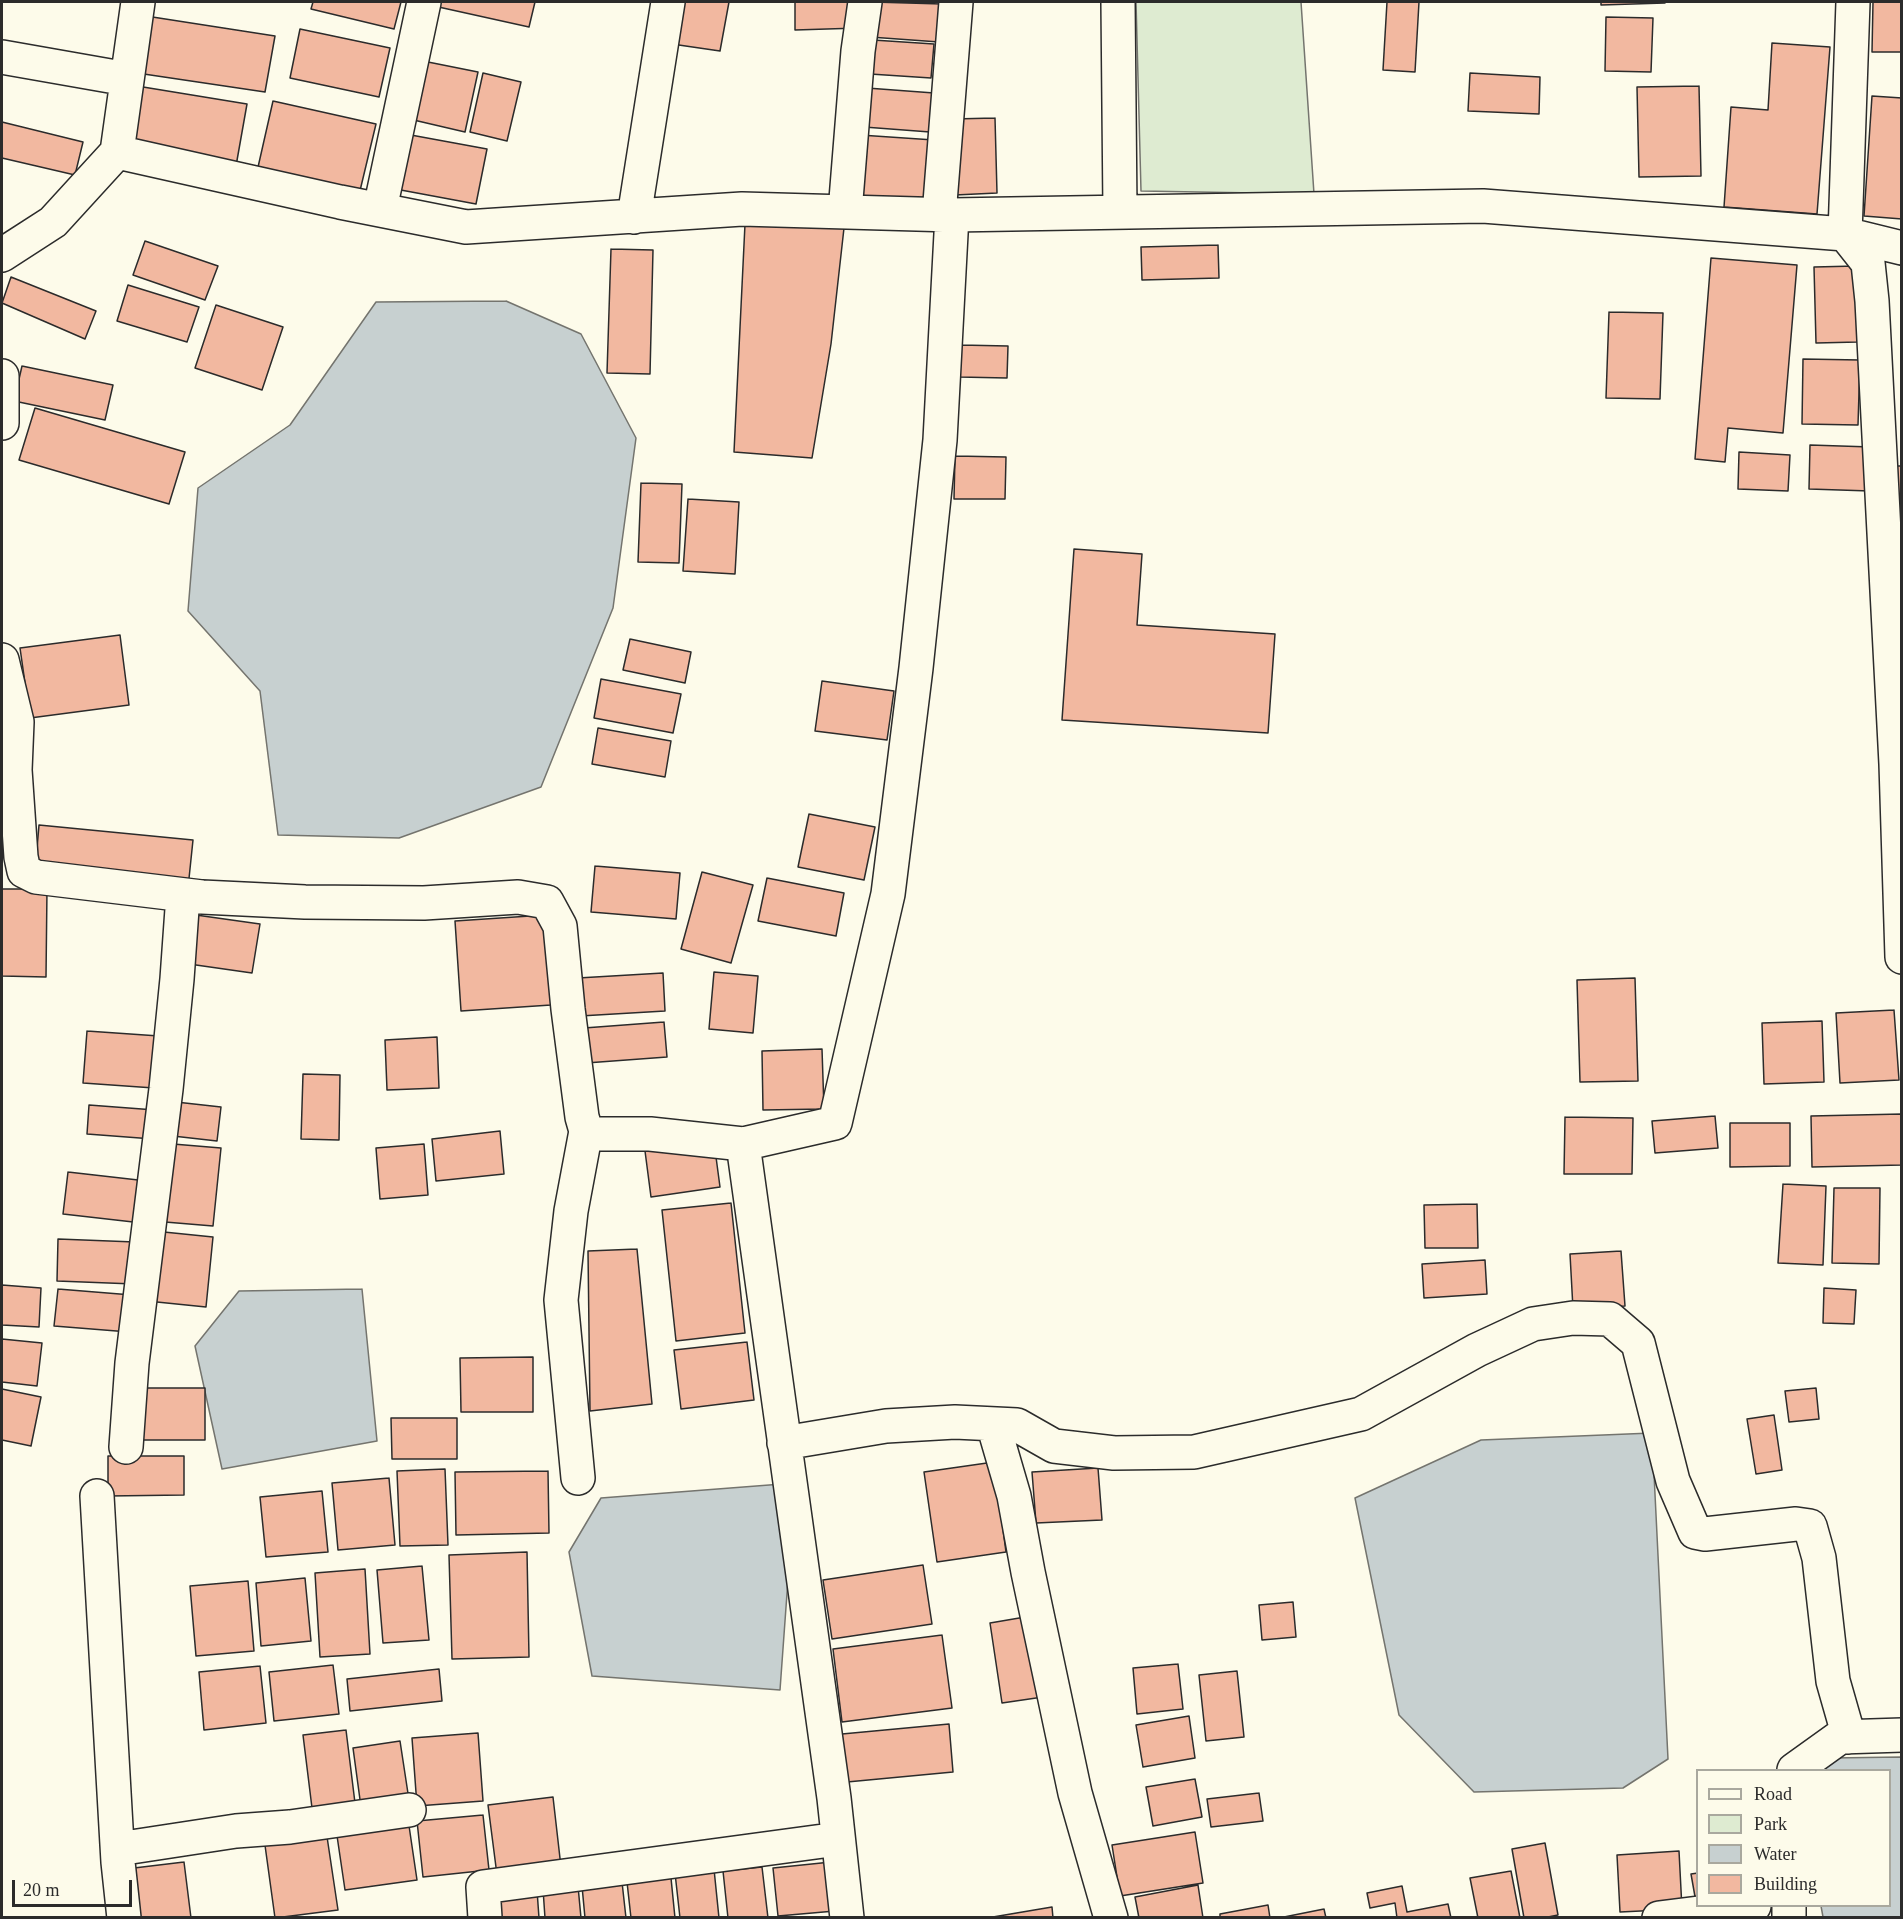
<!DOCTYPE html>
<html>
<head>
<meta charset="utf-8">
<style>
	body { margin:0 }
	#map { position:relative; width:1903px; height:1919px; overflow:hidden; background:#fdfbea; font-family:Georgia,serif }
	canvas { display:block }
	.frame { position:absolute; inset:0; border:3px solid #2b2b2b; pointer-events:none }
	.legend { position:absolute; left:1696px; top:1769px; width:195px; height:138px; box-sizing:border-box; background:#fdfbea; border:2px solid #a9a89e; margin:0; padding:8px 10px; list-style:none; font-size:18px; color:#2b2b2b }
	.legend li { display:flex; align-items:center; gap:12px; height:30px }
	.legend b { width:30px; border:2px solid #a9a89e }
	.scale { position:absolute; left:12px; top:1880px; width:120px; height:27px; box-sizing:border-box; border:3px solid #2b2b2b; border-top:0; padding-left:8px; font-size:18px; line-height:21px; white-space:nowrap; color:#2b2b2b; -webkit-text-stroke:4px #fdfbea; paint-order:stroke }
</style>
</head>
<body>
<div id="map">
<canvas width="1903" height="1919"></canvas>
<div class="frame"></div>
<ul class="legend">
<li><b style="height:8px;background:#fdfbea"></b>Road</li>
<li><b style="height:16px;background:#deebd1"></b>Park</li>
<li><b style="height:16px;background:#c7d0d0"></b>Water</li>
<li><b style="height:16px;background:#f2b8a0"></b>Building</li>
</ul>
<div class="scale">20 m</div>
</div>
<script>
const context = document.querySelector('canvas').getContext('2d');
context.lineJoin = 'round';
function fill(path, color) { context.fillStyle = color; context.fill(path, 'evenodd'); }
const toPath = rows => new Path2D(rows.map(r => 'M' + r).join(''));
function trace(path, color, width, dash) { context.strokeStyle = color; context.lineWidth = width; context.lineCap = dash ? 'butt' : 'round'; context.setLineDash(dash || []); context.stroke(path); }
const green = toPath([
	[1136,2,1301,2,1314,194,1141,191,1136,2]
]);
fill(green, '#deebd1');
trace(green, '#74746e', 1.5);
const water = toPath([
	[506,301,581,334,636,438,613,608,541,787,399,838,278,835,260,691,188,611,198,488,290,425,376,302,506,301],
	[362,1289,377,1441,222,1469,195,1346,239,1291,362,1289],
	[1652,1433,1668,1759,1623,1788,1474,1792,1399,1715,1355,1498,1481,1440,1652,1433],
	[795,1483,780,1690,592,1676,569,1552,601,1498,795,1483],
	[1901,1757,1901,1917,1823,1917,1821,1906,1890,1906,1890,1770,1824,1770,1831,1758,1901,1757]
]);
fill(water, '#c7d0d0');
trace(water, '#74746e', 1.5);
const building = toPath([
	[313,2,401,2,394,29,311,9,313,2],
	[435,2,535,2,529,27,434,6,435,2],
	[672,2,729,2,720,51,665,43,672,2],
	[795,2,858,2,859,28,795,30,795,2],
	[873,2,942,4,939,42,870,37,873,2],
	[1387,2,1419,2,1415,72,1383,70,1387,2],
	[1601,2,1665,2,1665,3,1601,5,1601,2],
	[1873,2,1902,2,1902,52,1872,52,1873,2],
	[146,16,275,36,265,92,137,73,146,16],
	[1606,17,1653,18,1651,72,1605,71,1606,17],
	[300,29,390,48,379,97,290,78,300,29],
	[873,40,934,44,931,78,870,74,873,40],
	[1772,43,1830,47,1817,214,1724,207,1731,107,1768,110,1772,43],
	[418,60,478,72,465,132,405,118,418,60],
	[483,73,521,82,507,141,470,132,483,73],
	[1470,73,1540,77,1539,114,1468,111,1470,73],
	[137,86,247,104,236,166,126,147,137,86],
	[1699,86,1701,176,1639,177,1637,87,1699,86],
	[867,88,934,93,930,132,864,127,867,88],
	[1872,96,1902,98,1902,219,1864,216,1872,96],
	[273,101,376,124,358,199,256,176,273,101],
	[995,118,997,193,955,195,953,119,995,118],
	[2,122,83,142,75,175,2,158,2,122],
	[400,133,487,149,476,204,390,188,400,133],
	[860,135,934,140,929,201,855,195,860,135],
	[745,224,844,228,831,344,812,458,734,452,745,224],
	[145,241,218,266,205,300,133,275,145,241],
	[1218,245,1219,278,1142,280,1141,247,1218,245],
	[611,249,653,250,650,374,607,373,611,249],
	[1711,258,1797,265,1783,433,1728,428,1725,462,1695,459,1711,258],
	[1856,266,1858,342,1816,343,1814,267,1856,266],
	[11,277,96,311,85,339,2,303,11,277],
	[128,285,199,307,187,342,117,321,128,285],
	[216,305,283,327,262,390,195,368,216,305],
	[1609,312,1663,313,1660,399,1606,398,1609,312],
	[960,345,1008,346,1007,378,959,377,960,345],
	[1803,359,1860,360,1858,425,1802,424,1803,359],
	[22,366,113,385,105,420,14,401,22,366],
	[35,408,185,452,169,504,19,460,35,408],
	[1810,445,1871,447,1870,491,1809,489,1810,445],
	[1739,452,1790,455,1788,491,1738,489,1739,452],
	[955,456,1006,457,1005,499,954,499,955,456],
	[1893,466,1902,466,1902,545,1895,546,1893,466],
	[641,483,682,484,679,563,638,562,641,483],
	[688,499,739,502,735,574,683,571,688,499],
	[1074,549,1142,554,1137,625,1275,634,1268,733,1062,720,1074,549],
	[120,635,129,705,30,718,20,648,120,635],
	[630,639,691,652,685,683,623,670,630,639],
	[601,679,681,694,673,733,594,718,601,679],
	[822,681,894,691,887,740,815,731,822,681],
	[598,728,671,741,665,777,592,764,598,728],
	[809,814,875,827,864,880,798,867,809,814],
	[39,825,193,840,188,888,35,872,39,825],
	[595,866,680,873,676,919,591,912,595,866],
	[702,872,753,885,731,963,681,949,702,872],
	[767,878,844,893,836,936,758,921,767,878],
	[2,889,47,889,46,977,2,976,2,889],
	[196,915,260,924,252,973,189,964,196,915],
	[545,915,551,1005,461,1011,455,921,545,915],
	[714,972,758,976,753,1033,709,1029,714,972],
	[663,973,665,1011,580,1016,578,978,663,973],
	[1635,978,1638,1081,1580,1082,1577,980,1635,978],
	[1894,1010,1899,1080,1840,1083,1836,1013,1894,1010],
	[1822,1021,1824,1082,1764,1084,1762,1023,1822,1021],
	[664,1022,667,1057,586,1063,584,1028,664,1022],
	[87,1031,159,1036,154,1088,83,1083,87,1031],
	[437,1037,439,1088,387,1090,385,1040,437,1037],
	[822,1049,824,1109,763,1110,762,1051,822,1049],
	[303,1074,340,1075,339,1140,301,1139,303,1074],
	[167,1101,221,1107,217,1141,164,1135,167,1101],
	[89,1105,155,1110,153,1139,87,1134,89,1105],
	[1902,1114,1902,1165,1812,1167,1811,1116,1902,1114],
	[1715,1116,1718,1148,1655,1153,1652,1121,1715,1116],
	[1565,1117,1633,1118,1632,1174,1564,1174,1565,1117],
	[1730,1123,1790,1123,1790,1166,1730,1167,1730,1123],
	[500,1131,504,1174,436,1181,432,1139,500,1131],
	[714,1142,720,1187,651,1197,645,1151,714,1142],
	[161,1143,221,1148,213,1226,153,1221,161,1143],
	[424,1144,428,1195,380,1199,376,1148,424,1144],
	[68,1172,147,1181,142,1223,63,1214,68,1172],
	[1783,1184,1826,1186,1823,1265,1778,1263,1783,1184],
	[1834,1188,1880,1188,1879,1264,1832,1263,1834,1188],
	[731,1203,745,1333,676,1341,662,1210,731,1203],
	[1477,1204,1478,1248,1425,1248,1424,1205,1477,1204],
	[154,1231,213,1237,206,1307,147,1301,154,1231],
	[58,1239,135,1242,134,1284,57,1281,58,1239],
	[637,1249,652,1404,590,1411,588,1251,637,1249],
	[1621,1251,1625,1306,1573,1309,1570,1254,1621,1251],
	[1485,1260,1487,1294,1424,1298,1422,1264,1485,1260],
	[2,1285,41,1288,39,1327,2,1325,2,1285],
	[1824,1288,1856,1290,1854,1324,1823,1323,1824,1288],
	[58,1289,132,1295,129,1332,54,1326,58,1289],
	[2,1339,42,1343,37,1386,2,1382,2,1339],
	[747,1342,754,1400,681,1409,674,1350,747,1342],
	[533,1357,533,1412,461,1412,460,1358,533,1357],
	[141,1388,205,1388,205,1440,141,1440,141,1388],
	[1816,1388,1819,1419,1789,1422,1785,1391,1816,1388],
	[2,1389,41,1397,31,1446,2,1440,2,1389],
	[1774,1415,1782,1470,1756,1474,1747,1419,1774,1415],
	[391,1418,457,1418,457,1459,392,1459,391,1418],
	[108,1456,184,1456,184,1495,108,1496,108,1456],
	[994,1462,1006,1552,937,1562,924,1472,994,1462],
	[1098,1468,1102,1520,1036,1523,1032,1472,1098,1468],
	[445,1469,448,1545,400,1546,397,1471,445,1469],
	[548,1471,549,1533,456,1535,455,1472,548,1471],
	[389,1478,395,1545,338,1550,332,1483,389,1478],
	[322,1491,328,1552,266,1557,260,1497,322,1491],
	[527,1552,529,1657,452,1659,449,1555,527,1552],
	[923,1565,932,1624,832,1639,823,1580,923,1565],
	[422,1566,429,1640,383,1643,377,1570,422,1566],
	[365,1569,370,1654,320,1657,315,1573,365,1569],
	[305,1578,311,1641,261,1646,256,1583,305,1578],
	[248,1581,254,1651,196,1656,190,1586,248,1581],
	[1293,1602,1296,1637,1262,1640,1259,1605,1293,1602],
	[1031,1616,1043,1697,1002,1703,990,1623,1031,1616],
	[942,1635,952,1708,842,1722,833,1649,942,1635],
	[1178,1664,1183,1709,1137,1714,1133,1668,1178,1664],
	[333,1665,339,1714,274,1721,269,1672,333,1665],
	[260,1666,266,1723,204,1730,199,1672,260,1666],
	[439,1669,442,1701,350,1711,347,1679,439,1669],
	[1237,1671,1244,1737,1206,1741,1199,1675,1237,1671],
	[1189,1716,1195,1758,1143,1767,1136,1725,1189,1716],
	[949,1724,953,1772,847,1782,842,1734,949,1724],
	[346,1730,355,1803,312,1808,303,1735,346,1730],
	[478,1733,483,1801,417,1806,412,1738,478,1733],
	[400,1741,409,1800,361,1807,353,1748,400,1741],
	[1195,1779,1202,1817,1153,1826,1146,1787,1195,1779],
	[1259,1793,1263,1821,1211,1827,1207,1799,1259,1793],
	[553,1797,561,1867,497,1875,488,1805,553,1797],
	[483,1815,489,1870,423,1877,417,1821,483,1815],
	[408,1819,417,1880,345,1890,336,1829,408,1819],
	[326,1830,338,1910,275,1918,264,1838,326,1830],
	[1195,1832,1203,1883,1120,1896,1112,1845,1195,1832],
	[1545,1843,1558,1915,1543,1918,1524,1918,1512,1849,1545,1843],
	[1679,1851,1682,1909,1620,1912,1617,1855,1679,1851],
	[184,1862,191,1918,140,1918,134,1868,184,1862],
	[831,1862,835,1911,778,1916,773,1868,831,1862],
	[762,1867,768,1918,728,1918,723,1871,762,1867],
	[714,1869,719,1918,680,1918,675,1873,714,1869],
	[1511,1871,1520,1918,1478,1918,1470,1878,1511,1871],
	[1698,1873,1698,1906,1697,1908,1691,1874,1698,1873],
	[671,1878,675,1918,631,1918,627,1882,671,1878],
	[622,1882,626,1918,585,1918,582,1886,622,1882],
	[1198,1885,1203,1918,1139,1918,1135,1897,1198,1885],
	[578,1886,581,1918,545,1918,543,1889,578,1886],
	[1402,1886,1407,1912,1448,1904,1451,1918,1397,1918,1395,1903,1370,1908,1367,1893,1402,1886],
	[537,1890,539,1918,491,1918,489,1895,537,1890],
	[1268,1905,1270,1918,1220,1918,1220,1914,1268,1905],
	[1052,1907,1053,1918,987,1918,1052,1907],
	[1324,1909,1326,1918,1279,1918,1324,1909]
]);
fill(building, '#f2b8a0');
trace(building, '#2b2b2b', 1.5);
const street = toPath([
	[1118,2,1120,212],
	[1853,2,1845,234,1868,263,1872,301,1896,764,1902,957],
	[2,57,127,79],
	[117,152,138,2],
	[380,209,424,2],
	[845,212,858,51,865,2],
	[939,215,956,2],
	[634,217,668,2],
	[2,255,53,222,117,152,340,202,466,227,742,209,952,215,1483,206,1845,234,1902,248],
	[2,376,2,423],
	[2,660,17,722,15,770,21,857,24,871,36,877,202,897,305,902,424,903,518,897,547,902,560,926,568,1009,582,1117,586,1131,571,1211,561,1300,578,1478],
	[586,1131,597,1134,650,1134,743,1144],
	[993,1424,1014,1496,1028,1572,1075,1793,1111,1918],
	[784,1443,886,1426,955,1422,1017,1425,1054,1446,1114,1453,1194,1452,1361,1414,1477,1350,1533,1324,1573,1318,1610,1319,1638,1343,1673,1481,1695,1532,1705,1534,1796,1524,1810,1526,1819,1558,1833,1681,1849,1737],
	[126,1447,132,1363,166,1089,177,979,183,895],
	[97,1496,118,1862,124,1918],
	[1794,1770,1840,1737,1902,1735],
	[118,1849,236,1831,290,1827,409,1810],
	[1789,1906,1789,1918],
	[485,1918,483,1887,838,1839],
	[847,1918,834,1798,743,1144,835,1123,888,894,916,668,940,440,952,215],
	[1659,1918,1754,1906]
]);
trace(street, '#2b2b2b', 36);
trace(street, '#fdfbea', 33);
</script>
</body>
</html>
